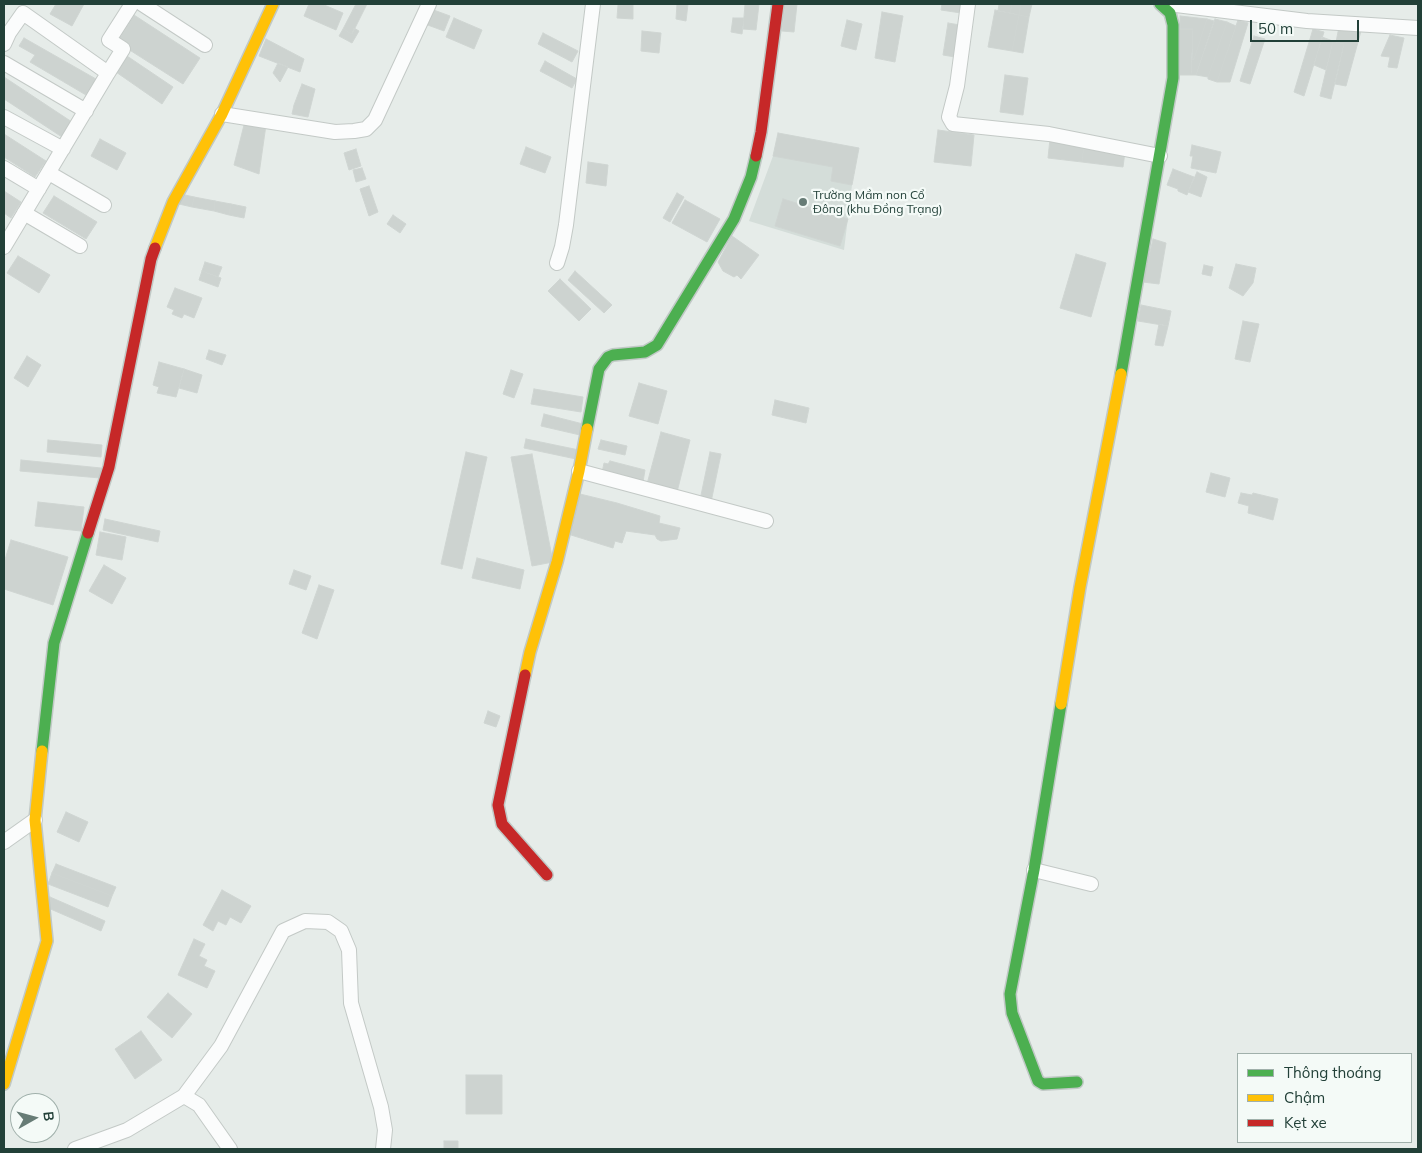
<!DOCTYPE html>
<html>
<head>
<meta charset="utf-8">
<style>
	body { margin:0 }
	#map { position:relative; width:1422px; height:1153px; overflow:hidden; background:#e6ece9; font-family:Mulish,sans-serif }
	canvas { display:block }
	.frame { position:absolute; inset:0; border:5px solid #224038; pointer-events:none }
	.legend { position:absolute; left:1237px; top:1053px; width:175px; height:90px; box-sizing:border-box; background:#f4faf7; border:1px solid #a0b0ab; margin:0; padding:6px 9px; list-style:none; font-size:15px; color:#224038 }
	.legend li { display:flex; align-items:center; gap:10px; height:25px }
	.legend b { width:25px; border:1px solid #a0b0ab }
	.north { position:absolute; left:10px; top:1093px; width:50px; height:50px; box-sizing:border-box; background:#f4faf7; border:1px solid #a0b0ab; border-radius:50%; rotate:83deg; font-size:14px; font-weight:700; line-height:20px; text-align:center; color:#224038 }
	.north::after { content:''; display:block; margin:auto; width:18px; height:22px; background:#677c76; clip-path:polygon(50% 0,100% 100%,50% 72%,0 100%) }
	.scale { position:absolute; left:1250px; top:20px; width:109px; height:22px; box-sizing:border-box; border:2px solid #224038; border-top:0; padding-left:6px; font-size:15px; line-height:18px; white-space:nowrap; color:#224038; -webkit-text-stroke:4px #f4faf7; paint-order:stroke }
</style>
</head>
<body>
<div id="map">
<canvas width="1422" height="1153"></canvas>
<div class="frame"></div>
<ul class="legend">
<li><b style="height:6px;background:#4caf50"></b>Thông thoáng</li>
<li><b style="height:6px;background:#ffc107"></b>Chậm</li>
<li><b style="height:6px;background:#c62828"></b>Kẹt xe</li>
</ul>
<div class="north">B</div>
<div class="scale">50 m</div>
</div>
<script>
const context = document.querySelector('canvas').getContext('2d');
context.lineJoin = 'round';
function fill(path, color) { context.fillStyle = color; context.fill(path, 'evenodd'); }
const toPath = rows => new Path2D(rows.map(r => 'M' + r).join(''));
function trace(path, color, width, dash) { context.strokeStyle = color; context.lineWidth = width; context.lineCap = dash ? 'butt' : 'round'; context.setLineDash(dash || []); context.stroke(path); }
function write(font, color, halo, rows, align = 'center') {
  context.font = font + ' Mulish,sans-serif'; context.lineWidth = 4.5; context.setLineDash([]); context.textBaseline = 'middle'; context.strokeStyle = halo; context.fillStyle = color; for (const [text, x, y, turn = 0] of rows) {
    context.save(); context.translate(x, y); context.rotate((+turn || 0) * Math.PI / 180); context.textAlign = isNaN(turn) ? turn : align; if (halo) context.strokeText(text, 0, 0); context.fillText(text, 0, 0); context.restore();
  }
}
fill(toPath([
	[778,133,859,148,852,185,844,250,749,221,773,156]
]), '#d4ddd9');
const building = toPath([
	[56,4,84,4,72,26,50,14,56,4],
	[309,4,322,4,343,13,336,30,304,16,309,4],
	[356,4,367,4,352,34,343,29,356,4],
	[623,4,633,4,633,19,617,18,618,5,623,5,623,4],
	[677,4,688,4,686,21,676,19,677,4],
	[745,4,759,4,756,30,743,29,745,4],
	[785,4,797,4,794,32,782,31,785,4],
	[942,4,963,4,961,13,941,10,942,4],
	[999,4,1012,4,1010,13,998,11,999,4],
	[1012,4,1021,4,1019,15,1010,13,1012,4],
	[1021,4,1032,4,1029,17,1019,15,1021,4],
	[431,9,450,16,444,31,425,24,431,9],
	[995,10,1019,15,1012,51,988,47,995,10],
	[882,12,903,16,895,62,875,58,882,12],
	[134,15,200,58,183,84,117,42,134,15],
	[1019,15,1029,17,1023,53,1012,51,1019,15],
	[1180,16,1207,19,1194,59,1192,59,1193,29,1180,29,1180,16],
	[454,18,482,30,474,49,446,37,454,18],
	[733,18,744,18,742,34,731,32,733,18],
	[1207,19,1214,21,1196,75,1191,75,1192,59,1194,59,1207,19],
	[1215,19,1227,22,1208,77,1196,75,1215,19],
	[847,20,862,24,856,50,841,46,847,20],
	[1238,20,1248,23,1230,82,1217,82,1238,20],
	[1227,22,1236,26,1217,82,1208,79,1208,77,1227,22],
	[948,23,960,25,955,57,943,55,948,23],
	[1339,27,1361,31,1346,86,1335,84,1344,44,1336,42,1339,27],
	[354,28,359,31,352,43,339,36,343,29,352,34,354,28],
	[1178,29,1193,29,1191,75,1175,75,1178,29],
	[1313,29,1324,32,1304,96,1294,92,1313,29],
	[642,31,661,33,659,53,641,51,642,31],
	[543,33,578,51,572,62,538,44,543,33],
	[1390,35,1404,38,1397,68,1388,67,1390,57,1381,56,1390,35],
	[1254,36,1265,39,1250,84,1240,81,1254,36],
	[1322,37,1333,41,1326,70,1314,65,1322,37],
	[24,38,96,79,86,95,30,62,35,55,19,46,24,38],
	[266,39,304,59,300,72,259,56,266,39],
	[1333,41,1344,44,1331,99,1320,96,1333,41],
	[127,56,173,87,162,104,116,72,127,56],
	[545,61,577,79,572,88,540,71,545,61],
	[278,63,288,67,280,82,273,73,278,63],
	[1005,75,1028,78,1023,115,1000,112,1005,75],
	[4,77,72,122,62,137,4,99,4,77],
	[302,84,315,89,308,117,292,114,294,105,302,84],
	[245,121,266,125,259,174,234,165,245,121],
	[938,130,974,135,971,166,934,162,938,130],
	[778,133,859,148,852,185,831,181,833,167,773,156,778,133],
	[4,134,46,161,35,177,4,157,4,134],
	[100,139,126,153,117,170,91,156,100,139],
	[1050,139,1084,144,1082,162,1048,158,1050,139],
	[1084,144,1125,152,1123,167,1082,162,1084,144],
	[1192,145,1221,152,1216,173,1191,168,1193,156,1190,156,1192,145],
	[526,147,551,157,545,173,520,164,526,147],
	[356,149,361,166,349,170,344,153,356,149],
	[588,162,608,165,606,186,586,183,588,162],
	[362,168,366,179,356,182,353,170,362,168],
	[1173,169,1194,177,1187,195,1178,191,1178,189,1167,185,1173,169],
	[1197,172,1207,177,1201,197,1188,192,1197,172],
	[369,186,378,212,369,216,360,189,369,186],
	[4,191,21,202,11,218,4,213,4,191],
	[677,193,684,197,670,222,663,218,677,193],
	[181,194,194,197,192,207,179,204,181,194],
	[54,196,97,222,86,239,43,213,54,196],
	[194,197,215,201,214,211,192,207,194,197],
	[783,199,848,219,840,246,775,226,783,199],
	[685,200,720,219,707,242,672,223,685,200],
	[215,201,231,204,229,215,214,211,215,201],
	[231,204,246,207,244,218,229,215,231,204],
	[393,215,406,224,400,233,387,224,393,215],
	[732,236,759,255,741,279,737,275,734,277,723,271,718,262,732,236],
	[1153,239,1166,243,1159,284,1143,282,1153,239],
	[1076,254,1106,263,1091,317,1060,308,1076,254],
	[18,256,50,275,39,293,7,273,18,256],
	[205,262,222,267,218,277,202,271,205,262],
	[1236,264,1256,268,1253,283,1243,296,1229,288,1236,264],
	[1204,265,1213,267,1211,276,1202,274,1204,265],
	[202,271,221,278,218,287,199,280,202,271],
	[575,271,612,305,604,313,568,280,575,271],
	[560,279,591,309,579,321,548,291,560,279],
	[175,288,202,298,194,318,184,314,182,318,172,314,174,310,167,307,175,288],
	[1141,305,1171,311,1168,326,1138,321,1141,305],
	[1243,321,1259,324,1250,362,1235,359,1243,321],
	[1159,324,1168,326,1163,346,1155,345,1159,324],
	[209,350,226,355,222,365,206,359,209,350],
	[27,356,41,365,28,387,14,378,27,356],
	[159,362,184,369,176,397,157,393,159,387,153,385,159,362],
	[184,369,202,375,197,393,179,388,184,369],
	[511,370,523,374,514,398,503,394,511,370],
	[639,383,667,391,658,424,629,416,639,383],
	[534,389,583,397,581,412,531,404,534,389],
	[775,400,809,408,806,423,772,415,775,400],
	[544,414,583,424,580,435,541,426,544,414],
	[661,432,690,440,677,492,647,484,661,432],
	[526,439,579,450,576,459,524,448,526,439],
	[48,440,102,445,101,457,47,452,48,440],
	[601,440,627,446,625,455,598,449,601,440],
	[466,452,487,457,462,569,441,564,466,452],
	[710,452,721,454,711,502,700,500,710,452],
	[532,454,553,562,532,566,511,457,532,454],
	[21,460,101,468,100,478,20,471,21,460],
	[610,461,645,470,643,482,602,473,604,463,608,464,610,461],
	[1211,473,1230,478,1225,497,1206,492,1211,473],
	[1241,493,1252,495,1253,493,1278,499,1273,520,1248,513,1249,506,1238,503,1241,493],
	[580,494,617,503,660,516,659,523,680,528,677,539,661,541,657,539,655,535,626,531,622,543,615,541,613,548,571,535,580,494],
	[38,502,84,507,81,531,35,526,38,502],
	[105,519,160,531,158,542,103,530,105,519],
	[100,532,126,537,122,560,96,555,100,532],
	[11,540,68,557,53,605,4,589,4,563,11,540],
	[477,558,524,570,520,589,472,578,477,558],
	[104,565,126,578,112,604,89,591,104,565],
	[294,570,311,576,306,590,289,584,294,570],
	[319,585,334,590,317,639,302,633,319,585],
	[488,711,500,716,496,727,484,723,488,711],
	[66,812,88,822,79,842,57,832,66,812],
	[56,864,116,887,112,896,52,873,56,864],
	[52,873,112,896,108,907,48,884,52,873],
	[222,890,251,906,241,923,230,917,226,925,218,921,213,931,203,925,222,890],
	[50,897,105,921,101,931,46,907,50,897],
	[194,939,205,944,199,956,207,960,204,966,215,971,207,988,178,975,194,939],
	[168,993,192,1014,172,1038,147,1017,168,993],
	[141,1031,162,1060,135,1079,115,1049,141,1031],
	[466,1075,502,1075,502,1114,466,1114,466,1075],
	[444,1141,458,1141,458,1149,444,1149,444,1141]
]);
fill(building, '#cdd3d0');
trace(building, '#cfd5d2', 1);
const street = toPath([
	[142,4,205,45],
	[968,4,957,86,949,117,953,124,1049,134,1160,156],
	[1168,4,1307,21,1418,28],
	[4,44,9,33,23,13,108,73,123,49,109,40,132,4],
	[4,63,86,111],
	[222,114,335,132,354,131,366,129,375,120,429,4],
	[4,117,63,149],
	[4,168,39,189],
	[49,173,104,205],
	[24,213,80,246],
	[4,247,108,73],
	[557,263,562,247,566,225,593,4],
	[579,471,766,521],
	[4,842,35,820],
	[1034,870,1091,884],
	[184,1096,199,1105,230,1149],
	[75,1149,127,1130,184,1096,221,1046,283,931,305,921,328,922,341,931,349,950,351,1003,381,1107,385,1130,383,1149]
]);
const fast = toPath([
	[1121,374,1173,78,1173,25,1170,13,1160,4],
	[587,429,599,369,608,357,613,355,645,352,657,345,734,219,751,177,756,156],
	[1061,704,1034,870,1010,994,1012,1013,1038,1081,1043,1084,1077,1082],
	[42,751,54,643,88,533]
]);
const slow = toPath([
	[155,248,173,202,222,114,273,4],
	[525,675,530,652,557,562,579,471,587,429],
	[1061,704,1080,587,1121,374],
	[4,1084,47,941,35,820,42,751]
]);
const jam = toPath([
	[756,156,761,132,778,4],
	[88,533,109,467,151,259,155,248],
	[525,675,498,805,502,824,547,875]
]);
trace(street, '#c3c9c6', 16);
trace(fast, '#c1c9c6', 14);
trace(slow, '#c1c9c6', 14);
trace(jam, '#c1c9c6', 14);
trace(street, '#fbfcfc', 14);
trace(fast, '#4caf50', 11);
trace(slow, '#ffc107', 11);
trace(jam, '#c62828', 11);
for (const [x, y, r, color] of [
	[803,202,5,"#677c76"]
]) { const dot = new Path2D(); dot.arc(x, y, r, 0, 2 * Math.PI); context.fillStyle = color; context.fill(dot); trace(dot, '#f4faf7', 2); }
write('12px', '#224038', '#f4faf7', [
	["Trường Mầm non Cổ",813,195],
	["Đông (khu Đồng Trạng)",813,209]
], 'left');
</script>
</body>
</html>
